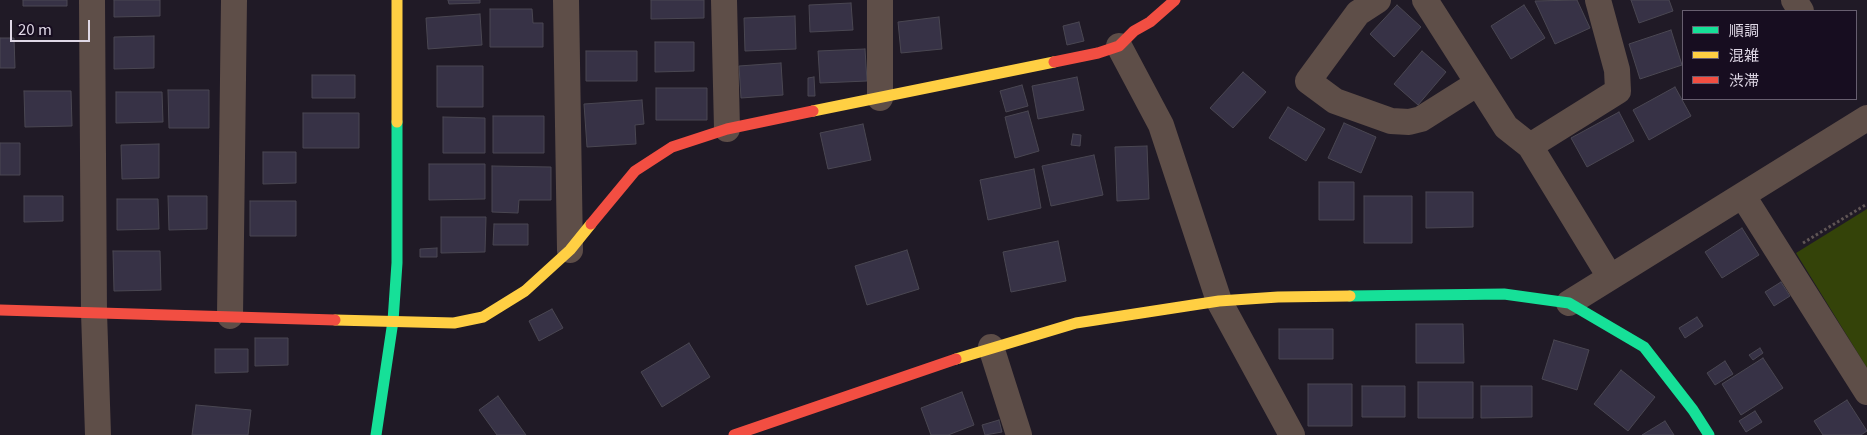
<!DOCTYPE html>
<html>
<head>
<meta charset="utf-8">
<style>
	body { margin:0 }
	#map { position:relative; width:1867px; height:435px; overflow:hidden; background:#201a26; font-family:Georgia,"Noto Sans JP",serif }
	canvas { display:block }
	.legend { position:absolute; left:1682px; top:10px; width:175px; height:90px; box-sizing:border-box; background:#170d20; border:1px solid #675e6f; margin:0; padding:6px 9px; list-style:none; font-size:15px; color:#dfd8e6 }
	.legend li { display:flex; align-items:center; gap:10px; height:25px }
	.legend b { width:25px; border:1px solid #675e6f }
	.scale { position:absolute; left:10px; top:20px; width:80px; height:22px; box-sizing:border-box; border:2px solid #dfd8e6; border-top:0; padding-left:6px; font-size:15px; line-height:18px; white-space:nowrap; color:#dfd8e6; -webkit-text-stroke:4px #170d20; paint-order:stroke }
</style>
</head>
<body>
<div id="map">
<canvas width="1867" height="435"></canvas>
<ul class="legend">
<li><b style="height:6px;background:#16e098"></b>順調</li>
<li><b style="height:6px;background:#ffcf43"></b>混雑</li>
<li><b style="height:6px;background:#f24e42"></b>渋滞</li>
</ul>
<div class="scale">20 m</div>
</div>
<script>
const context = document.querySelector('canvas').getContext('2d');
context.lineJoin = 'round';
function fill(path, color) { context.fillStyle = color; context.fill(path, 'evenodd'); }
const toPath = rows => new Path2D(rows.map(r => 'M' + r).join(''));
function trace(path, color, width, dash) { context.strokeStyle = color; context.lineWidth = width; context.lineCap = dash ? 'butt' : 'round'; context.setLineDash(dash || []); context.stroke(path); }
fill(toPath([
	[1867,209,1867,368,1796,253]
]), '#344309');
const building = toPath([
	[23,0,67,0,67,6,23,6,23,0],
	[114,0,160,0,160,16,114,17,114,0],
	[448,0,480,0,480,3,449,4,448,0],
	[651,0,704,0,704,18,651,19,651,0],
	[1577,0,1590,28,1555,44,1535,1,1577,0],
	[1631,0,1669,0,1673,11,1639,23,1631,0],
	[851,3,853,30,810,32,809,5,851,3],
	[1397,5,1421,27,1394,57,1370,34,1397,5],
	[1524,5,1545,38,1511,59,1491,26,1524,5],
	[490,9,532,9,533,23,543,23,543,47,490,47,490,9],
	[480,14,482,45,428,49,426,18,480,14],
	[795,16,796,49,745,51,744,18,795,16],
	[939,17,942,49,901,53,898,22,939,17],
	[1079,22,1084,41,1067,45,1063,26,1079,22],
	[1671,30,1682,65,1640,79,1629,44,1671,30],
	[154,36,154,68,114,69,114,37,154,36],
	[0,38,14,38,15,68,0,68,0,38],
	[655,42,694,42,694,71,655,72,655,42],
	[865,49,867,81,820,83,818,51,865,49],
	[586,51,637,51,637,81,586,81,586,51],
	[1422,51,1446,72,1418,105,1394,84,1422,51],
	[781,63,783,95,741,98,739,66,781,63],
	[437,66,483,66,483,107,437,107,437,66],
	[1243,72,1266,92,1233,128,1210,108,1243,72],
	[312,75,355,75,355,98,312,98,312,75],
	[814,77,815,96,808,96,808,78,814,77],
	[1077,77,1084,110,1038,119,1032,86,1077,77],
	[1022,85,1028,106,1006,112,1000,91,1022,85],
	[1675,87,1691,116,1649,140,1633,110,1675,87],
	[656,88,707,88,707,120,656,120,656,88],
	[168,90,209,90,209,128,169,128,168,90],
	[24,91,71,91,72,126,25,127,24,91],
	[116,92,162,92,163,122,116,123,116,92],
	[642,100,644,124,635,125,636,144,587,147,584,104,642,100],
	[1288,107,1325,129,1306,161,1269,138,1288,107],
	[1028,111,1039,151,1015,158,1005,117,1028,111],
	[1619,112,1634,141,1587,167,1571,138,1619,112],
	[303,113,359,113,359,148,303,148,303,113],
	[493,116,544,116,544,153,493,153,493,116],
	[443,117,485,118,485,153,443,153,443,117],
	[1344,123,1376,137,1361,173,1328,158,1344,123],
	[863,124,871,160,828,169,820,133,863,124],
	[1073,134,1081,135,1080,146,1071,145,1073,134],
	[0,143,20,143,20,175,0,175,0,143],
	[159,144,159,178,122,179,121,145,159,144],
	[1147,146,1149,199,1117,201,1115,147,1147,146],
	[263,152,296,152,296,183,263,184,263,152],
	[1094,155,1103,195,1051,206,1042,166,1094,155],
	[429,164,485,164,485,199,429,200,429,164],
	[492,166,551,167,551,200,519,200,518,213,492,212,492,166],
	[1034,169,1041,208,988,220,980,180,1034,169],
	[1319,182,1354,182,1354,220,1319,220,1319,182],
	[1426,192,1473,192,1473,227,1426,228,1426,192],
	[24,196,63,196,63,221,24,222,24,196],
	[168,196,207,196,207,229,169,230,168,196],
	[1364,196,1412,196,1412,243,1364,243,1364,196],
	[117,199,158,199,159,229,117,230,117,199],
	[250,201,296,201,296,236,250,236,250,201],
	[441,217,486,217,485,252,441,253,441,217],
	[494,224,528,224,528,245,493,245,494,224],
	[1742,228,1759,255,1722,278,1705,252,1742,228],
	[1058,241,1066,281,1011,292,1003,252,1058,241],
	[437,248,437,257,420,257,420,249,437,248],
	[907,250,919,289,867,305,855,266,907,250],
	[113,251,160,251,161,290,114,291,113,251],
	[1781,282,1790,296,1774,306,1765,292,1781,282],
	[552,309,563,328,539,341,529,321,552,309],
	[1697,317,1703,326,1685,338,1679,328,1697,317],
	[1416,324,1463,324,1464,363,1416,363,1416,324],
	[1279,329,1333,329,1333,359,1279,359,1279,329],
	[255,338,288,338,288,365,255,366,255,338],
	[1554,340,1589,350,1577,390,1542,379,1554,340],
	[689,343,710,377,662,407,641,372,689,343],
	[1760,348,1763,353,1753,360,1749,355,1760,348],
	[215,349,248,349,248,372,215,373,215,349],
	[1763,358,1783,388,1741,415,1722,384,1763,358],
	[1725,361,1733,374,1715,385,1707,373,1725,361],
	[1621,370,1655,397,1628,431,1594,404,1621,370],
	[1418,382,1473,382,1473,418,1418,418,1418,382],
	[1308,384,1352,384,1352,426,1308,426,1308,384],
	[1362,386,1405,386,1405,417,1362,417,1362,386],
	[1481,386,1532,386,1532,417,1481,418,1481,386],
	[962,392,974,425,948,435,931,435,921,408,962,392],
	[498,396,526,435,497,435,479,410,498,396],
	[1847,400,1867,431,1861,435,1823,435,1814,421,1847,400],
	[196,405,251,410,248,435,192,435,196,405],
	[1755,411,1762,422,1746,432,1739,421,1755,411],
	[999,420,1002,432,985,435,982,425,999,420],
	[1665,421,1674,435,1642,435,1665,421]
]);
fill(building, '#373246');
trace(building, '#4a4752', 1);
trace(toPath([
	[1803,243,1867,204]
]), '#5f5555', 3, [2.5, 2.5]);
trace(toPath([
	[92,0,94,312,98,435],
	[566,0,570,250],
	[724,0,727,129],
	[880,0,880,98],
	[1378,0,1358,13,1308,81,1335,101,1391,121,1409,122,1421,119,1478,83],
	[1425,0,1506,127,1530,146,1610,277],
	[1794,0,1801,11],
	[1119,46,1161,125,1219,301,1292,435],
	[1530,146,1618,91,1617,70,1598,0],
	[1743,196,1867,392],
	[1569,303,1867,118],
	[230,316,234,0],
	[991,347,1019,435]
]), '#5e4e48', 26);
trace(toPath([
	[1350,296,1504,294,1569,303,1644,347,1693,410,1709,435],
	[376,435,393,321,397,263,397,122]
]), '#16e098', 11);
trace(toPath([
	[397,0,397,122],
	[813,111,1054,62],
	[335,320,454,323,483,317,525,291,570,250,591,224],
	[956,359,1076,323,1219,301,1278,297,1350,296]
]), '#ffcf43', 11);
trace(toPath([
	[1054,62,1098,53,1119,46,1134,31,1150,22,1175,0],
	[591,224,635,171,672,147,727,129,813,111],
	[0,310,335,320],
	[734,435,956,359]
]), '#f24e42', 11);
</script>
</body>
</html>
